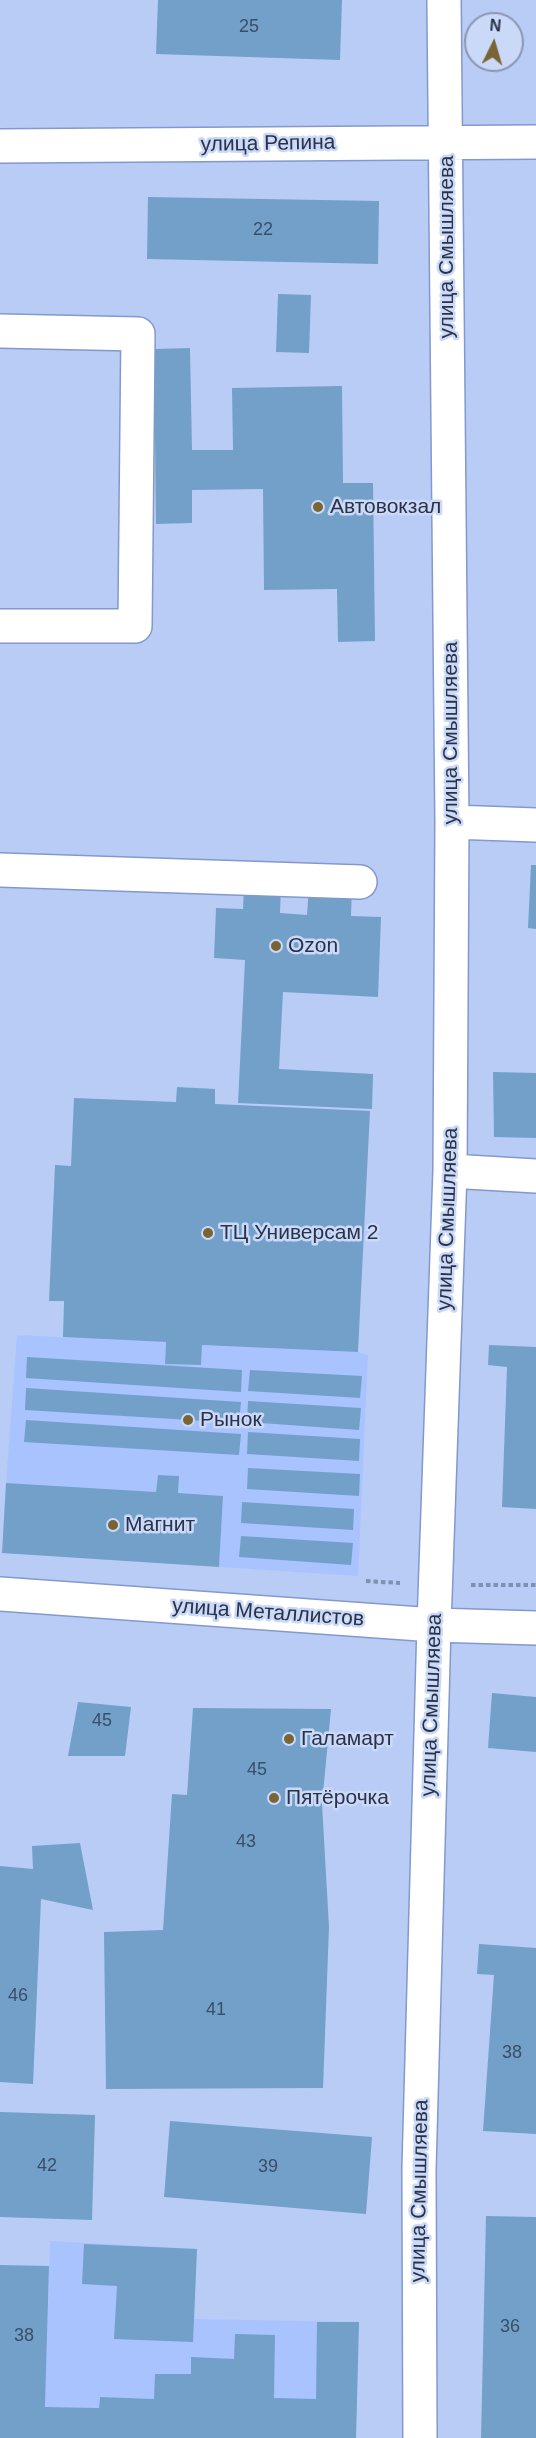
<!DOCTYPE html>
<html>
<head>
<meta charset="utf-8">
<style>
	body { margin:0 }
	#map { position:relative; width:536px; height:2438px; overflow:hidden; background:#b9ccf6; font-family:Arial,sans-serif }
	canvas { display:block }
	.north { position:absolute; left:464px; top:12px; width:60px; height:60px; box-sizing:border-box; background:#cbd9f9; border:2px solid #8a96b2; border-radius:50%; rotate:5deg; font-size:16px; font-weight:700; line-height:24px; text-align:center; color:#293247 }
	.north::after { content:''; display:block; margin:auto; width:21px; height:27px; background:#796433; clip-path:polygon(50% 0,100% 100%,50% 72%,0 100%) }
</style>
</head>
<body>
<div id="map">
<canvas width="536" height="2438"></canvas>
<div class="north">N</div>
</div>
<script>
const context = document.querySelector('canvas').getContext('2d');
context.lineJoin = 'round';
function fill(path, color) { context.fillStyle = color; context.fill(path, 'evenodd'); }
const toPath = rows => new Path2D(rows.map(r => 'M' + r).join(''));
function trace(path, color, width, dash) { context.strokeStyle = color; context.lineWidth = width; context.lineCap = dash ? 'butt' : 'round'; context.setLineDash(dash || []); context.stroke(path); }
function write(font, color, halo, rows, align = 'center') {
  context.font = font + ' Arial,sans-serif'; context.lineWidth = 5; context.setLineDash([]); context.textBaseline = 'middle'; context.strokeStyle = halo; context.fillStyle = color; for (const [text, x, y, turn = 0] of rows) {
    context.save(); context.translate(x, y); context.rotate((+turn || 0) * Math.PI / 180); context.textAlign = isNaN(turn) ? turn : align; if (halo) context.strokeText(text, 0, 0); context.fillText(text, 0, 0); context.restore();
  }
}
fill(toPath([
	[17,1335,166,1342,165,1364,201,1365,202,1345,358,1352,368,1355,358,1576,219,1567,223,1496,178,1493,179,1476,158,1475,156,1492,6,1483],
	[50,2241,197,2249,194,2319,359,2322,356,2438,154,2399,100,2397,99,2408,45,2407]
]), '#a9c3fe');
fill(toPath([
	[158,0,342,0,340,60,156,54],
	[148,197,379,201,378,264,147,259],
	[278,294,311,295,309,353,276,352],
	[190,348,192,450,233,450,232,388,342,386,343,483,373,483,375,641,338,642,337,589,264,590,263,489,192,490,192,523,156,524,154,349],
	[531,865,536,865,536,929,528,928],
	[244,885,281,886,280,913,307,915,309,886,352,888,351,916,381,917,378,997,283,992,279,1069,373,1074,372,1109,238,1103,245,960,214,958,216,908,243,909],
	[493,1072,536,1073,536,1138,494,1137],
	[177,1087,215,1089,215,1104,370,1111,358,1352,202,1345,201,1365,165,1364,166,1342,63,1337,64,1301,49,1301,55,1165,71,1166,74,1098,176,1102],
	[489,1345,536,1347,536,1509,502,1507,507,1367,488,1365],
	[27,1357,242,1370,241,1392,26,1378],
	[250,1370,362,1376,360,1398,248,1391],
	[26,1388,241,1402,239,1423,25,1410],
	[248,1401,361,1408,359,1430,247,1422],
	[26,1420,241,1434,239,1455,24,1442],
	[248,1432,360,1439,359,1461,247,1454],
	[248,1468,360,1474,359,1496,247,1489],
	[158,1475,179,1476,178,1493,223,1496,219,1567,2,1553,6,1483,156,1492],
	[242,1502,354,1509,353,1530,241,1523],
	[241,1536,353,1543,351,1565,239,1557],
	[492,1693,536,1697,536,1752,488,1748],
	[78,1702,131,1707,125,1756,68,1756],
	[193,1708,331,1709,322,1804,329,1927,323,2088,106,2089,104,1932,163,1930,172,1794,187,1795],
	[80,1843,93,1910,41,1899,33,2084,0,2082,0,1866,33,1869,32,1846],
	[479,1944,536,1948,536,2134,483,2131,494,1975,477,1974],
	[0,2112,95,2115,92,2220,0,2217],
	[170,2121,372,2137,366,2214,164,2197],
	[486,2216,536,2217,536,2438,481,2438],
	[84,2244,197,2249,193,2342,114,2339,117,2286,82,2284],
	[0,2265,49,2266,45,2407,99,2408,100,2397,154,2399,155,2374,191,2374,191,2357,234,2359,235,2334,275,2335,274,2398,316,2399,317,2322,359,2322,356,2438,0,2438]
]), '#72a0c9');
const minor = toPath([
	[0,146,536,142],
	[0,331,138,334,135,626,0,626],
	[452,822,536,825],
	[0,870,360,882],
	[450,1171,536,1176],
	[0,1594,434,1625,536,1628],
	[420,2438,419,2169,434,1625,450,1171,452,822,444,0]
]);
trace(minor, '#8399cb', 36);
trace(toPath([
	[366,1581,400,1583],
	[471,1585,536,1585]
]), '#8190b2', 4, [4.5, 3]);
trace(minor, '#fff', 33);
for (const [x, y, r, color] of [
	[318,507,6,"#796433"],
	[276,946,6,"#796433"],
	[208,1233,6,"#796433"],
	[188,1420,6,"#796433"],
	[113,1525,6,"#796433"],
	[289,1739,6,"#796433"],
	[274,1798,6,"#796433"]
]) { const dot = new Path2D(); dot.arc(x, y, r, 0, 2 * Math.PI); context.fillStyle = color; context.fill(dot); trace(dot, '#cbd9f9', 2); }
write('18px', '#3b4e68', null, [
	["25",249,27],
	["22",263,230],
	["45",102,1721],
	["45",257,1770],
	["43",246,1842],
	["46",18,1996],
	["41",216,2010],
	["38",512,2053],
	["42",47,2166],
	["39",268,2167],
	["36",510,2327],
	["38",24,2336]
]);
write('21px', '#293247', '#cbd9f9', [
	["улица Репина",268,144,-1],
	["улица Смышляева",447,247,-90],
	["улица Смышляева",451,733,-90],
	["улица Смышляева",448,1219,-88],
	["улица Металлистов",268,1613,4],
	["улица Смышляева",432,1705,-88],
	["улица Смышляева",420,2191,-89]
]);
write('21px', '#293247', '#cbd9f9', [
	["Автовокзал",330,507],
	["Ozon",288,946],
	["ТЦ Универсам 2",220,1233],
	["Рынок",200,1420],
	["Магнит",125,1525],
	["Галамарт",301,1739],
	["Пятёрочка",286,1798]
], 'left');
</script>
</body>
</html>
